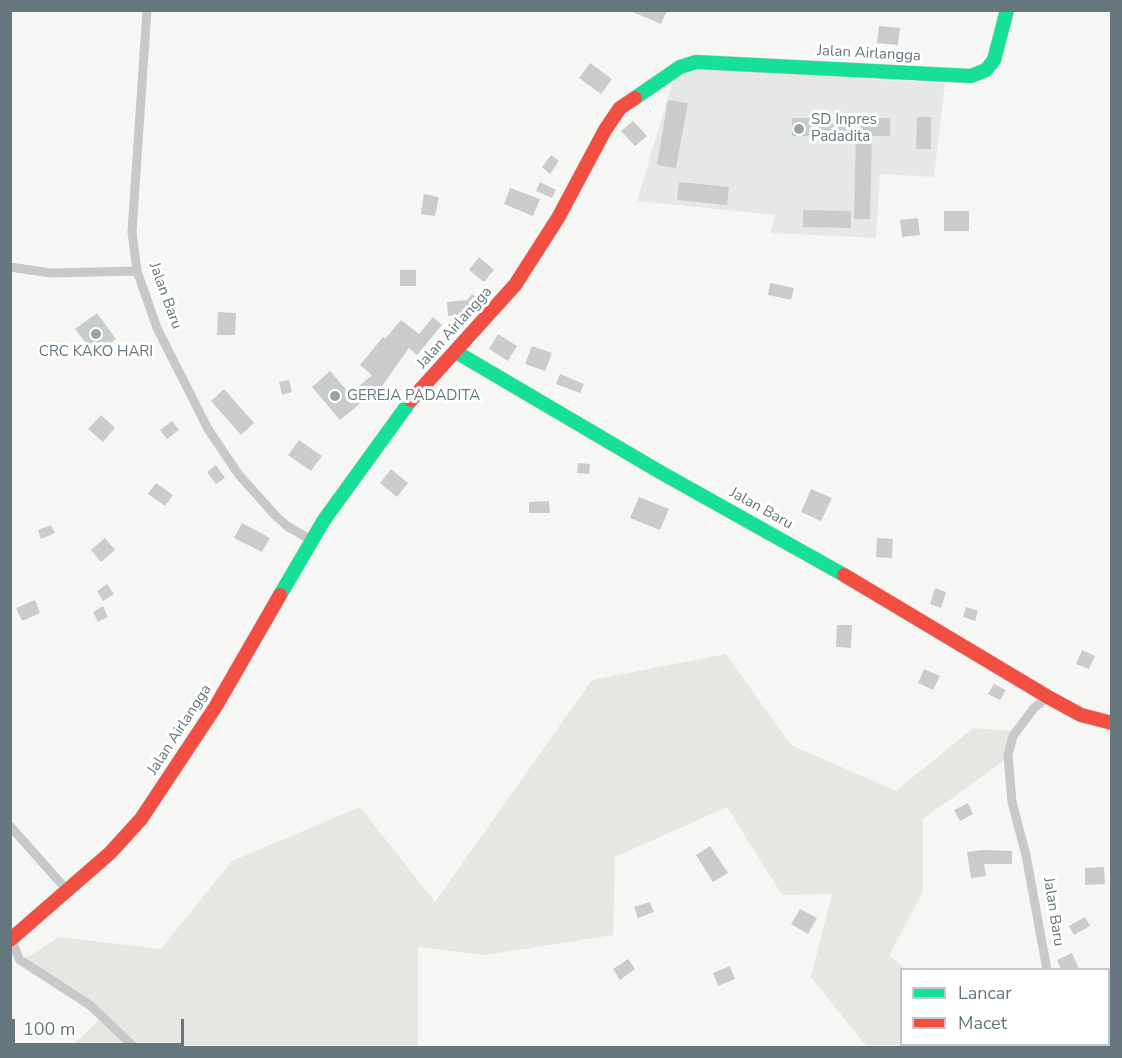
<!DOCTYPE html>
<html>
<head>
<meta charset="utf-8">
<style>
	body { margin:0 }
	#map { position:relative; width:1122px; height:1058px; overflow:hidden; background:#f6f6f5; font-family:"Nunito Sans",sans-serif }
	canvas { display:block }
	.frame { position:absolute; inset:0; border:12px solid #65777c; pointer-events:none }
	.legend { position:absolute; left:900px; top:968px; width:210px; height:78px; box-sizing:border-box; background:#fff; border:2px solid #c1c9cb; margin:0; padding:8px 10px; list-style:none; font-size:18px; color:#65777c }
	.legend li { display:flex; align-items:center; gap:12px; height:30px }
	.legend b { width:30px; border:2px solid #c1c9cb }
	.scale { position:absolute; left:12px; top:1019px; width:172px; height:27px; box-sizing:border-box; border:3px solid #65777c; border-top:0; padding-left:8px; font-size:18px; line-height:21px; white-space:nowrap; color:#65777c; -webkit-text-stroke:4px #fff; paint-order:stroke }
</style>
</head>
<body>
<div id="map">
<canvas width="1122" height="1058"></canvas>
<div class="frame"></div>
<ul class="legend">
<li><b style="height:8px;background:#16e098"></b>Lancar</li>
<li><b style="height:8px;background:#f24e42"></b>Macet</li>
</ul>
<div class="scale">100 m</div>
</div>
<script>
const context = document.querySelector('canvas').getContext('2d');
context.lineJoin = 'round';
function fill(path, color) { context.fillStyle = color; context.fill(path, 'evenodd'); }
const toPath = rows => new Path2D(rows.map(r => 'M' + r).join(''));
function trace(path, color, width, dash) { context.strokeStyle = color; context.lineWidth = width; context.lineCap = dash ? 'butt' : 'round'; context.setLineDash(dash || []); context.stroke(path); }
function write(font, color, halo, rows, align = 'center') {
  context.font = font + ' "Nunito Sans",sans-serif'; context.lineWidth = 6; context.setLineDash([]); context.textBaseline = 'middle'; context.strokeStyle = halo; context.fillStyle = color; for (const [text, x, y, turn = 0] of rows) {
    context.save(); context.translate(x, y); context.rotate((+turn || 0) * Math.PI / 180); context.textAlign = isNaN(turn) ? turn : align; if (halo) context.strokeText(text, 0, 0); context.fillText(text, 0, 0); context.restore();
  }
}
fill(toPath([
	[695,68,945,84,934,177,880,174,876,238,770,233,775,215,637,201,675,74]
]), '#e6e7e7');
fill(toPath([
	[726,654,791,745,896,791,973,728,1010,731,1005,760,923,819,923,891,889,956,906,969,902,970,902,1044,964,1045,960,1047,867,1047,811,977,832,894,782,895,727,807,615,857,613,935,485,955,418,947,418,1047,71,1047,101,1018,17,964,59,937,161,949,232,861,360,807,435,902,592,680]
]), '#e6e7e3');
fill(toPath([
	[628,10,667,10,661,24],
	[879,26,900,28,898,45,877,43],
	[590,63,612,79,601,94,579,78],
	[668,100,688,103,676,168,657,165],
	[917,117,931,117,931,149,916,149],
	[792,118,890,118,890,136,872,136,870,219,854,219,856,136,792,136],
	[633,121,647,136,635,146,621,131],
	[551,155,559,161,550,174,542,167],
	[540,182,556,190,552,198,536,191],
	[679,182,729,187,727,205,677,200],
	[510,188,540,199,533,216,504,204],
	[424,194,439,197,435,216,421,214],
	[803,210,851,211,851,228,803,227],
	[944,211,969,211,969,231,944,231],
	[918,218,920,235,902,237,900,220],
	[479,257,494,270,484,282,469,270],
	[400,270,416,270,416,286,400,286],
	[770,283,794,288,791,300,768,295],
	[472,294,480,301,470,314,448,316,447,302,467,300],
	[218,312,236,313,235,335,217,335],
	[97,313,116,339,95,355,75,329],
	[433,317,442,325,417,355,409,348,382,386,340,420,312,387,330,371,350,394,372,375,360,365,383,337,385,339,401,320,419,334],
	[498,334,517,346,508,361,489,349],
	[532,346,552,353,545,371,525,364],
	[560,374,584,384,580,393,556,384],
	[289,380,292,392,282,395,279,382],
	[224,389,254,423,241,435,211,401],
	[101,415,115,428,103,442,88,429],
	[172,421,179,430,167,439,160,430],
	[299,440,322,456,311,471,288,455],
	[578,463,590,464,589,474,577,473],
	[216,465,225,478,216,484,207,472],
	[391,469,408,483,397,497,380,483],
	[156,483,173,495,165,506,148,494],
	[811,489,832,498,821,521,801,512],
	[639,497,669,509,660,530,630,518],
	[549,501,550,513,529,513,529,502],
	[242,523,270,538,262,552,234,538],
	[51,525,55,533,41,539,38,530],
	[105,538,115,550,101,562,91,550],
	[877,538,893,539,892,558,876,557],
	[107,584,114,594,103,601,97,591],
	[935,588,946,592,941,608,930,604],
	[35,600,40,613,22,621,16,608],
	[103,606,108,617,98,622,93,612],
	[966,607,978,611,975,621,963,617],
	[837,625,852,625,851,648,836,647],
	[1082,650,1095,656,1089,669,1076,664],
	[924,669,940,676,933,690,918,683],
	[994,684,1006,690,1000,700,988,694],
	[968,803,973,814,960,821,954,810],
	[710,846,728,873,713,882,696,855],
	[982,850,1012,851,1012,864,984,864,986,876,971,878,967,852],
	[1104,867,1105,884,1085,885,1085,868],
	[650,902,654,912,638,918,634,907],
	[800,909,817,918,808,934,791,924],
	[1085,917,1090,926,1074,935,1069,926],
	[1072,953,1079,969,1061,969,1057,960],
	[628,959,635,969,620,980,613,969],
	[730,966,735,979,718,986,713,973]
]), '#cacccc');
const fast = toPath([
	[635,98,680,67,696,62,971,76,986,70,994,60,1007,10],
	[456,352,660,472,844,575],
	[280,595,324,520,411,400]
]);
const jam = toPath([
	[411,400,515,285,558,218,605,130,620,108,635,98],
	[844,575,1048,697,1081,715,1112,723],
	[10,940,110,853,141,819,216,706,280,595]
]);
trace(fast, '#d0d2d2', 15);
trace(jam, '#d0d2d2', 15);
trace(toPath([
	[147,10,132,232,137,271,157,328,208,429,239,475,275,515,287,526,311,540],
	[10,267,51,273,137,271],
	[10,826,66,889],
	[11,939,19,959],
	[19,959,90,1005,135,1048],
	[1047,970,1026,855,1012,802,1008,755,1013,736,1034,708,1048,697],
	[1094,1044,1096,1048]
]), '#c6c8c9', 9);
trace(fast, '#16e098', 14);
trace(jam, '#f24e42', 14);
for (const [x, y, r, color] of [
	[799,129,6,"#98a3a6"],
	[96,334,6,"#98a3a6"],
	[335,396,6,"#98a3a6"]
]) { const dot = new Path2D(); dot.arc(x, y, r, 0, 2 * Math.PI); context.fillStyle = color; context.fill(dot); trace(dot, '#fff', 2); }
write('15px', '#65777c', '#fff', [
	["Jalan Airlangga",869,54,3],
	["Jalan Baru",165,296,70],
	["Jalan Airlangga",455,328,-48],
	["Jalan Baru",761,509,29],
	["Jalan Airlangga",180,730,-57],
	["Jalan Baru",1053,912,81]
]);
write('15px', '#65777c', '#fff', [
	["SD Inpres",811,120],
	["Padadita",811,137],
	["CRC KAKO HARI",96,352,"center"],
	["GEREJA PADADITA",347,396]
], 'left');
</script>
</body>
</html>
